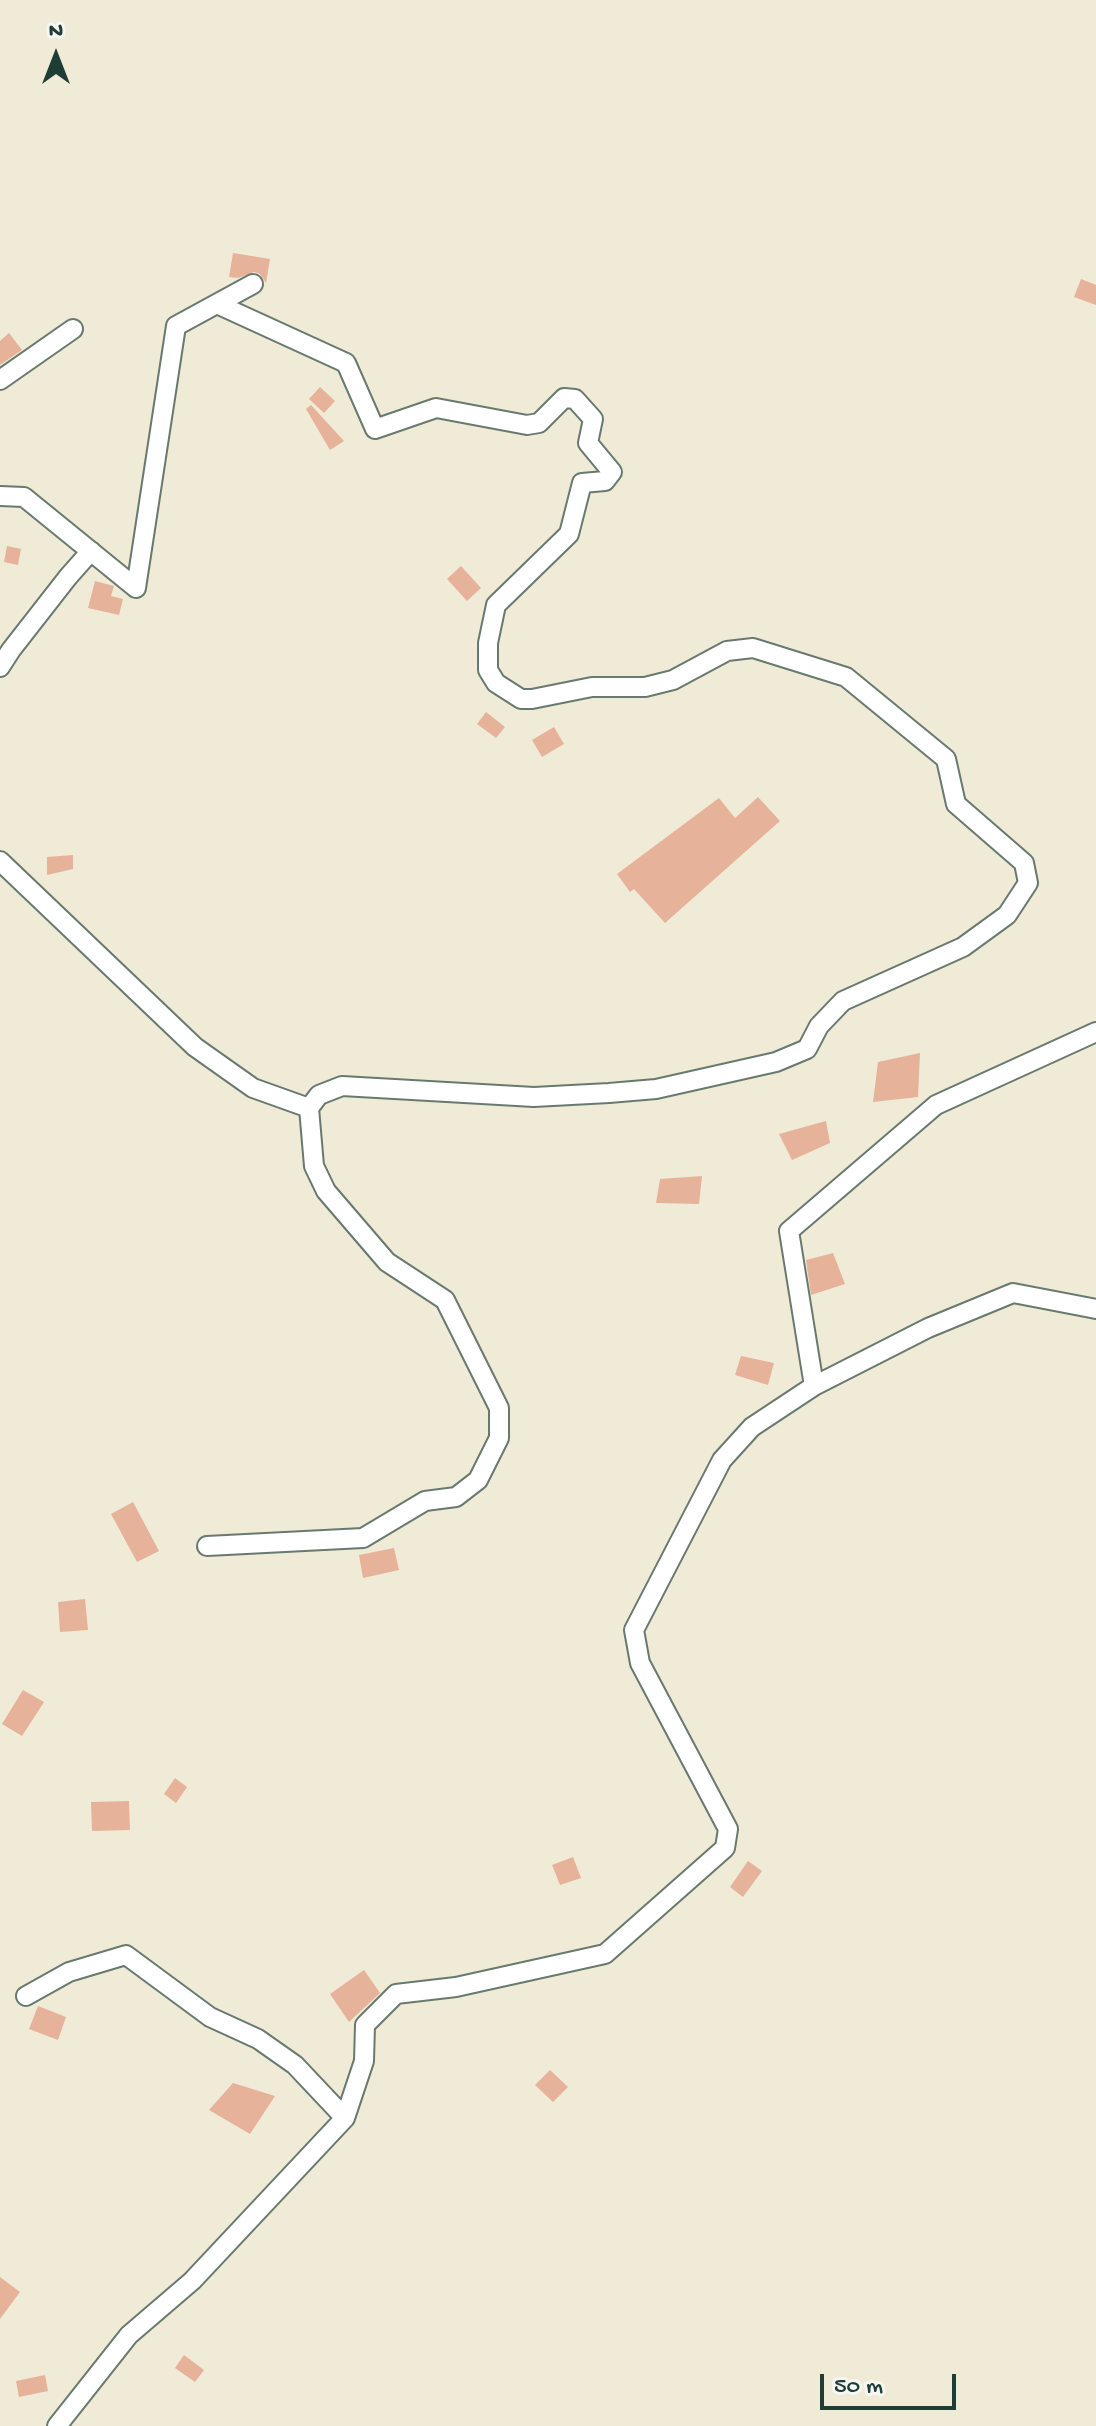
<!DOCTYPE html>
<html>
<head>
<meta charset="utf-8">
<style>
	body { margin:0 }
	#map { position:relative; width:1096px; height:2426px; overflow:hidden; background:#efebd7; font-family:"Gochi Hand",sans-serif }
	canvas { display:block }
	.north { position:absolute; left:16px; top:16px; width:80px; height:80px; -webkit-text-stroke:6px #f6f6f2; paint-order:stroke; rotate:0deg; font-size:22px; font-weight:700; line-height:32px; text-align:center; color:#1f3d34 }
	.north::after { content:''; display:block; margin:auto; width:28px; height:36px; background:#1f3d34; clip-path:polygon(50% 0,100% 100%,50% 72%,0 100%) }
	.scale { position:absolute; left:820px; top:2374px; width:136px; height:36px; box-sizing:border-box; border:4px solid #1f3d34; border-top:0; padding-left:10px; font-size:24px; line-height:28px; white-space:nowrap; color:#1f3d34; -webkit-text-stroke:6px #f6f6f2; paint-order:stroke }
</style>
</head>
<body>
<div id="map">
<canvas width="1096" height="2426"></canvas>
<div class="north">N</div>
<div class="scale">50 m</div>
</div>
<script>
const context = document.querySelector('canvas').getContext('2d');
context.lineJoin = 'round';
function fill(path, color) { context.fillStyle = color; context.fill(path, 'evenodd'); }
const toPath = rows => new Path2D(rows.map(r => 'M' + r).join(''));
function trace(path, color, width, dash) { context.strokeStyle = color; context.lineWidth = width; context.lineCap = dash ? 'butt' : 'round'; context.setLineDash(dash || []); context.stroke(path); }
fill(toPath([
	[233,253,270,259,266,283,260,274,254,272,238,278,229,277],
	[1081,279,1096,285,1096,305,1074,297],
	[9,333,22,350,0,365,0,341],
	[320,387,335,401,324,413,309,399],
	[311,405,344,441,330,450,306,409],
	[7,546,21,549,18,565,4,562],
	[461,566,481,588,467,601,447,579],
	[95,581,114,586,111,596,123,599,119,615,88,608],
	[486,712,505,727,496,738,477,724],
	[554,727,564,744,542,757,532,740],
	[758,797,780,821,665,923,634,889,630,892,617,874,719,798,735,818],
	[73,855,73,869,47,875,47,857],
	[920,1053,918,1097,873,1102,878,1062],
	[826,1121,830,1143,792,1160,779,1134],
	[702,1176,699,1204,656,1203,660,1179],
	[833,1253,845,1284,811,1295,806,1260],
	[741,1356,774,1363,768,1385,735,1375],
	[133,1502,159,1551,137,1562,111,1514],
	[394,1548,399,1570,363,1578,359,1555],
	[85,1599,88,1630,60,1632,58,1602],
	[23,1690,44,1702,22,1736,2,1724],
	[175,1778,187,1787,176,1803,164,1794],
	[129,1801,130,1830,92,1831,91,1802],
	[573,1857,581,1878,560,1885,552,1865],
	[748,1861,762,1871,743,1897,730,1887],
	[364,1970,380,1993,349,2022,330,1994],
	[38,2006,66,2017,58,2040,29,2029],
	[550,2070,568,2087,553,2102,535,2085],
	[233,2083,275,2096,250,2134,209,2110],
	[0,2277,20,2292,0,2319],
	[184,2355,204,2370,195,2382,175,2368],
	[45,2375,48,2391,19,2397,16,2381]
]), '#e6b299');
const minor = toPath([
	[0,380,73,329],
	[0,496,24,497,136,588],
	[136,588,176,326,253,284],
	[0,667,11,650,68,577,91,551],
	[0,861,195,1047,253,1088,309,1108],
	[814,1386,789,1231,936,1105,1096,1032],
	[207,1546,363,1538,425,1501,456,1497,478,1480,499,1438,499,1408,445,1300,387,1262,326,1191,314,1166,309,1108,319,1095,342,1086,534,1097,609,1093,656,1089,776,1062,807,1049,819,1026,843,1001,963,947,1007,915,1028,883,1024,863,956,804,946,759,846,677,753,648,727,651,673,680,645,687,592,687,532,699,521,699,496,683,488,670,488,643,496,605,569,534,582,483,605,481,612,472,588,443,593,419,575,399,564,398,539,423,527,425,436,408,375,429,346,363,217,304],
	[26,1996,69,1972,126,1955,210,2017,258,2039,295,2065,345,2118],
	[57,2426,129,2335,192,2281,345,2118,364,2061,365,2025,396,1994,456,1987,605,1954,725,1848,728,1829,640,1663,634,1630,722,1460,752,1427,814,1386,928,1328,1013,1293,1096,1309]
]);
trace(minor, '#687a6d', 22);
trace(minor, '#fff', 18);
</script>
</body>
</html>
